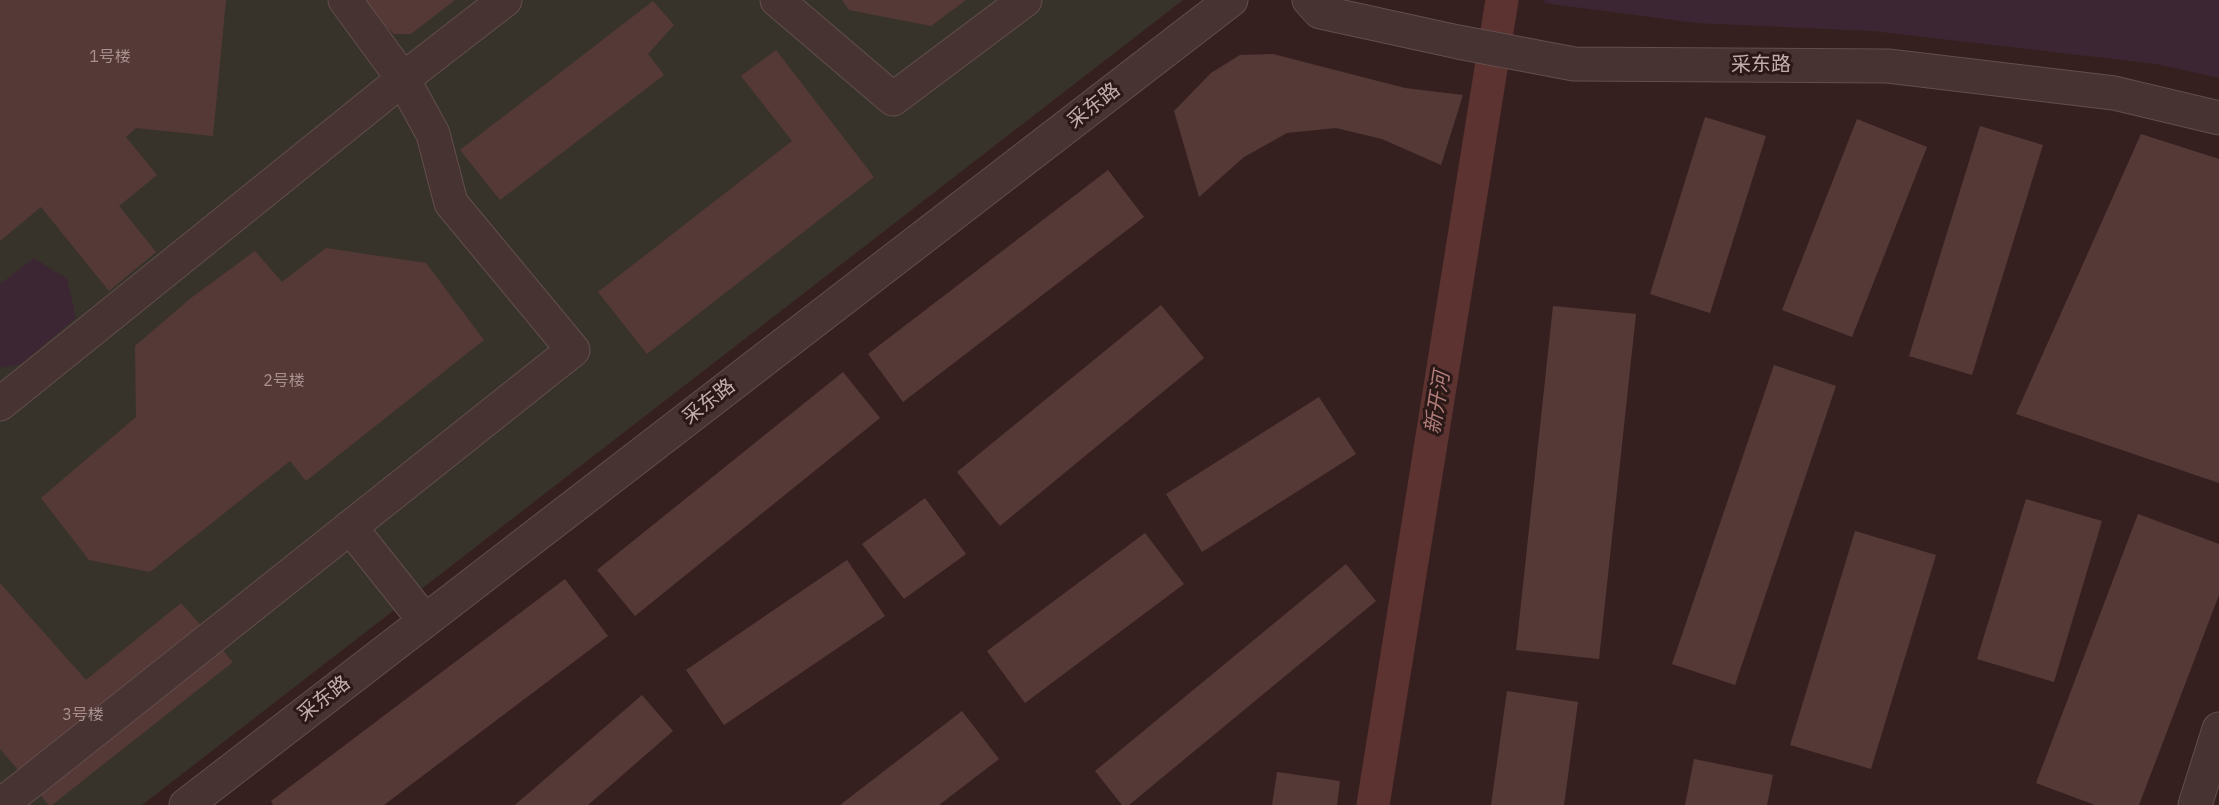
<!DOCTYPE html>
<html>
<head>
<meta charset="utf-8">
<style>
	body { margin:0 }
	canvas { display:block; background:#36201f }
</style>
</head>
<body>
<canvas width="2219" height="805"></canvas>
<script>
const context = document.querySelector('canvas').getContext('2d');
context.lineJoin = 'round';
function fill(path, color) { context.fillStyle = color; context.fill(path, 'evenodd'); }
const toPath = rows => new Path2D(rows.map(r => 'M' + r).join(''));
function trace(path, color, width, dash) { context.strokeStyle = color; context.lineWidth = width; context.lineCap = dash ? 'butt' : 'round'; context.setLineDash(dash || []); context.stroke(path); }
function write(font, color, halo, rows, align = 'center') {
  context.font = font + ' "IBM Plex Sans","Noto Sans SC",sans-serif'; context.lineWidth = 6; context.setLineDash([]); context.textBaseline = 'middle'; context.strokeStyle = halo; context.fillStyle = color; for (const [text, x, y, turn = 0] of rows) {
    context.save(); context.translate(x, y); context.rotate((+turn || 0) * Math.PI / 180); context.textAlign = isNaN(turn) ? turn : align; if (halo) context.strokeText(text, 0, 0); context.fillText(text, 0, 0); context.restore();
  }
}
fill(toPath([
	[0,0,1183,0,142,805,0,805]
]), '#38332a');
fill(toPath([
	[1545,0,2219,0,2219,78,2157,64,1873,31,1696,23,1544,3],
	[34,258,67,279,76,318,21,364,0,368,0,284]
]), '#3d2633');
trace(toPath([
	[1373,805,1502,0]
]), '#5c3330', 33);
fill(toPath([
	[0,0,226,0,213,136,136,128,126,137,157,175,119,206,156,252,109,291,41,207,0,241],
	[362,0,455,0,411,34,394,34,372,13],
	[842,0,966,0,931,26,849,10],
	[653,1,674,25,648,54,664,75,500,200,460,150],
	[776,50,874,177,647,354,598,292,792,141,741,76],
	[1273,54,1405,88,1463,95,1441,165,1382,139,1336,128,1287,133,1244,157,1199,197,1174,111,1211,73,1240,55],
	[1705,117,1766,136,1710,313,1650,294],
	[1857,119,1927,147,1852,337,1782,310],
	[1980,126,2043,145,1972,375,1909,356],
	[2141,134,2219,159,2219,483,2016,414],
	[1108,170,1144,217,903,402,868,354],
	[326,248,426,263,484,340,306,481,290,461,150,572,89,560,41,498,136,417,135,346,191,298,255,251,282,282],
	[1161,305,1204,358,1000,526,957,472],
	[1553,306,1636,314,1599,659,1516,650],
	[1774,365,1836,386,1735,685,1672,664],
	[843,372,880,418,635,616,597,570],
	[1319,397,1356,454,1202,552,1166,494],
	[925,498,966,554,904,599,862,544],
	[2026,499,2102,521,2054,682,1977,659],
	[2138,514,2219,544,2219,595,2139,805,2095,805,2036,783],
	[1855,531,1936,555,1871,769,1790,745],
	[1145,533,1184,584,1025,703,987,651],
	[847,560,885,616,724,725,686,670],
	[1346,564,1376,601,1129,805,1122,805,1095,771],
	[565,579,608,636,384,805,273,805,271,801],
	[0,583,86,680,181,603,233,662,52,805,49,805,0,749],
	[1507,691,1578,702,1564,805,1491,805],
	[642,695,673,731,588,805,515,805],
	[962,711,999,759,939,805,840,805],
	[1694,759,1773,775,1767,805,1685,805],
	[1277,772,1340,781,1337,805,1272,805]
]), '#553937');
const minor = toPath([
	[777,0,893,99,1025,0],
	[1309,0,1320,12,1458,42,1574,64,1888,66,2114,93,2219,118],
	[0,404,403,79,505,0],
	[350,527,425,621],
	[1,805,573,350,451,203,433,134,403,79,345,0],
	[186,805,1231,0],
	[2195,805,2219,729]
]);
trace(minor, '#624e4d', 35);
trace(minor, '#473332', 33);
write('16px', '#a8918f', null, [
	["1号楼",110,57],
	["2号楼",284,381],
	["3号楼",83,715]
]);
write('20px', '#c4aeac', '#2b1918', [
	["采东路",1761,65],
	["采东路",1094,106,-38],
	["采东路",709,402,-38],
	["采东路",324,699,-38]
]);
write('italic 21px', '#b27e7a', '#2b1918', [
	["新开河",1438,403,-81]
]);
</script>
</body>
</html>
